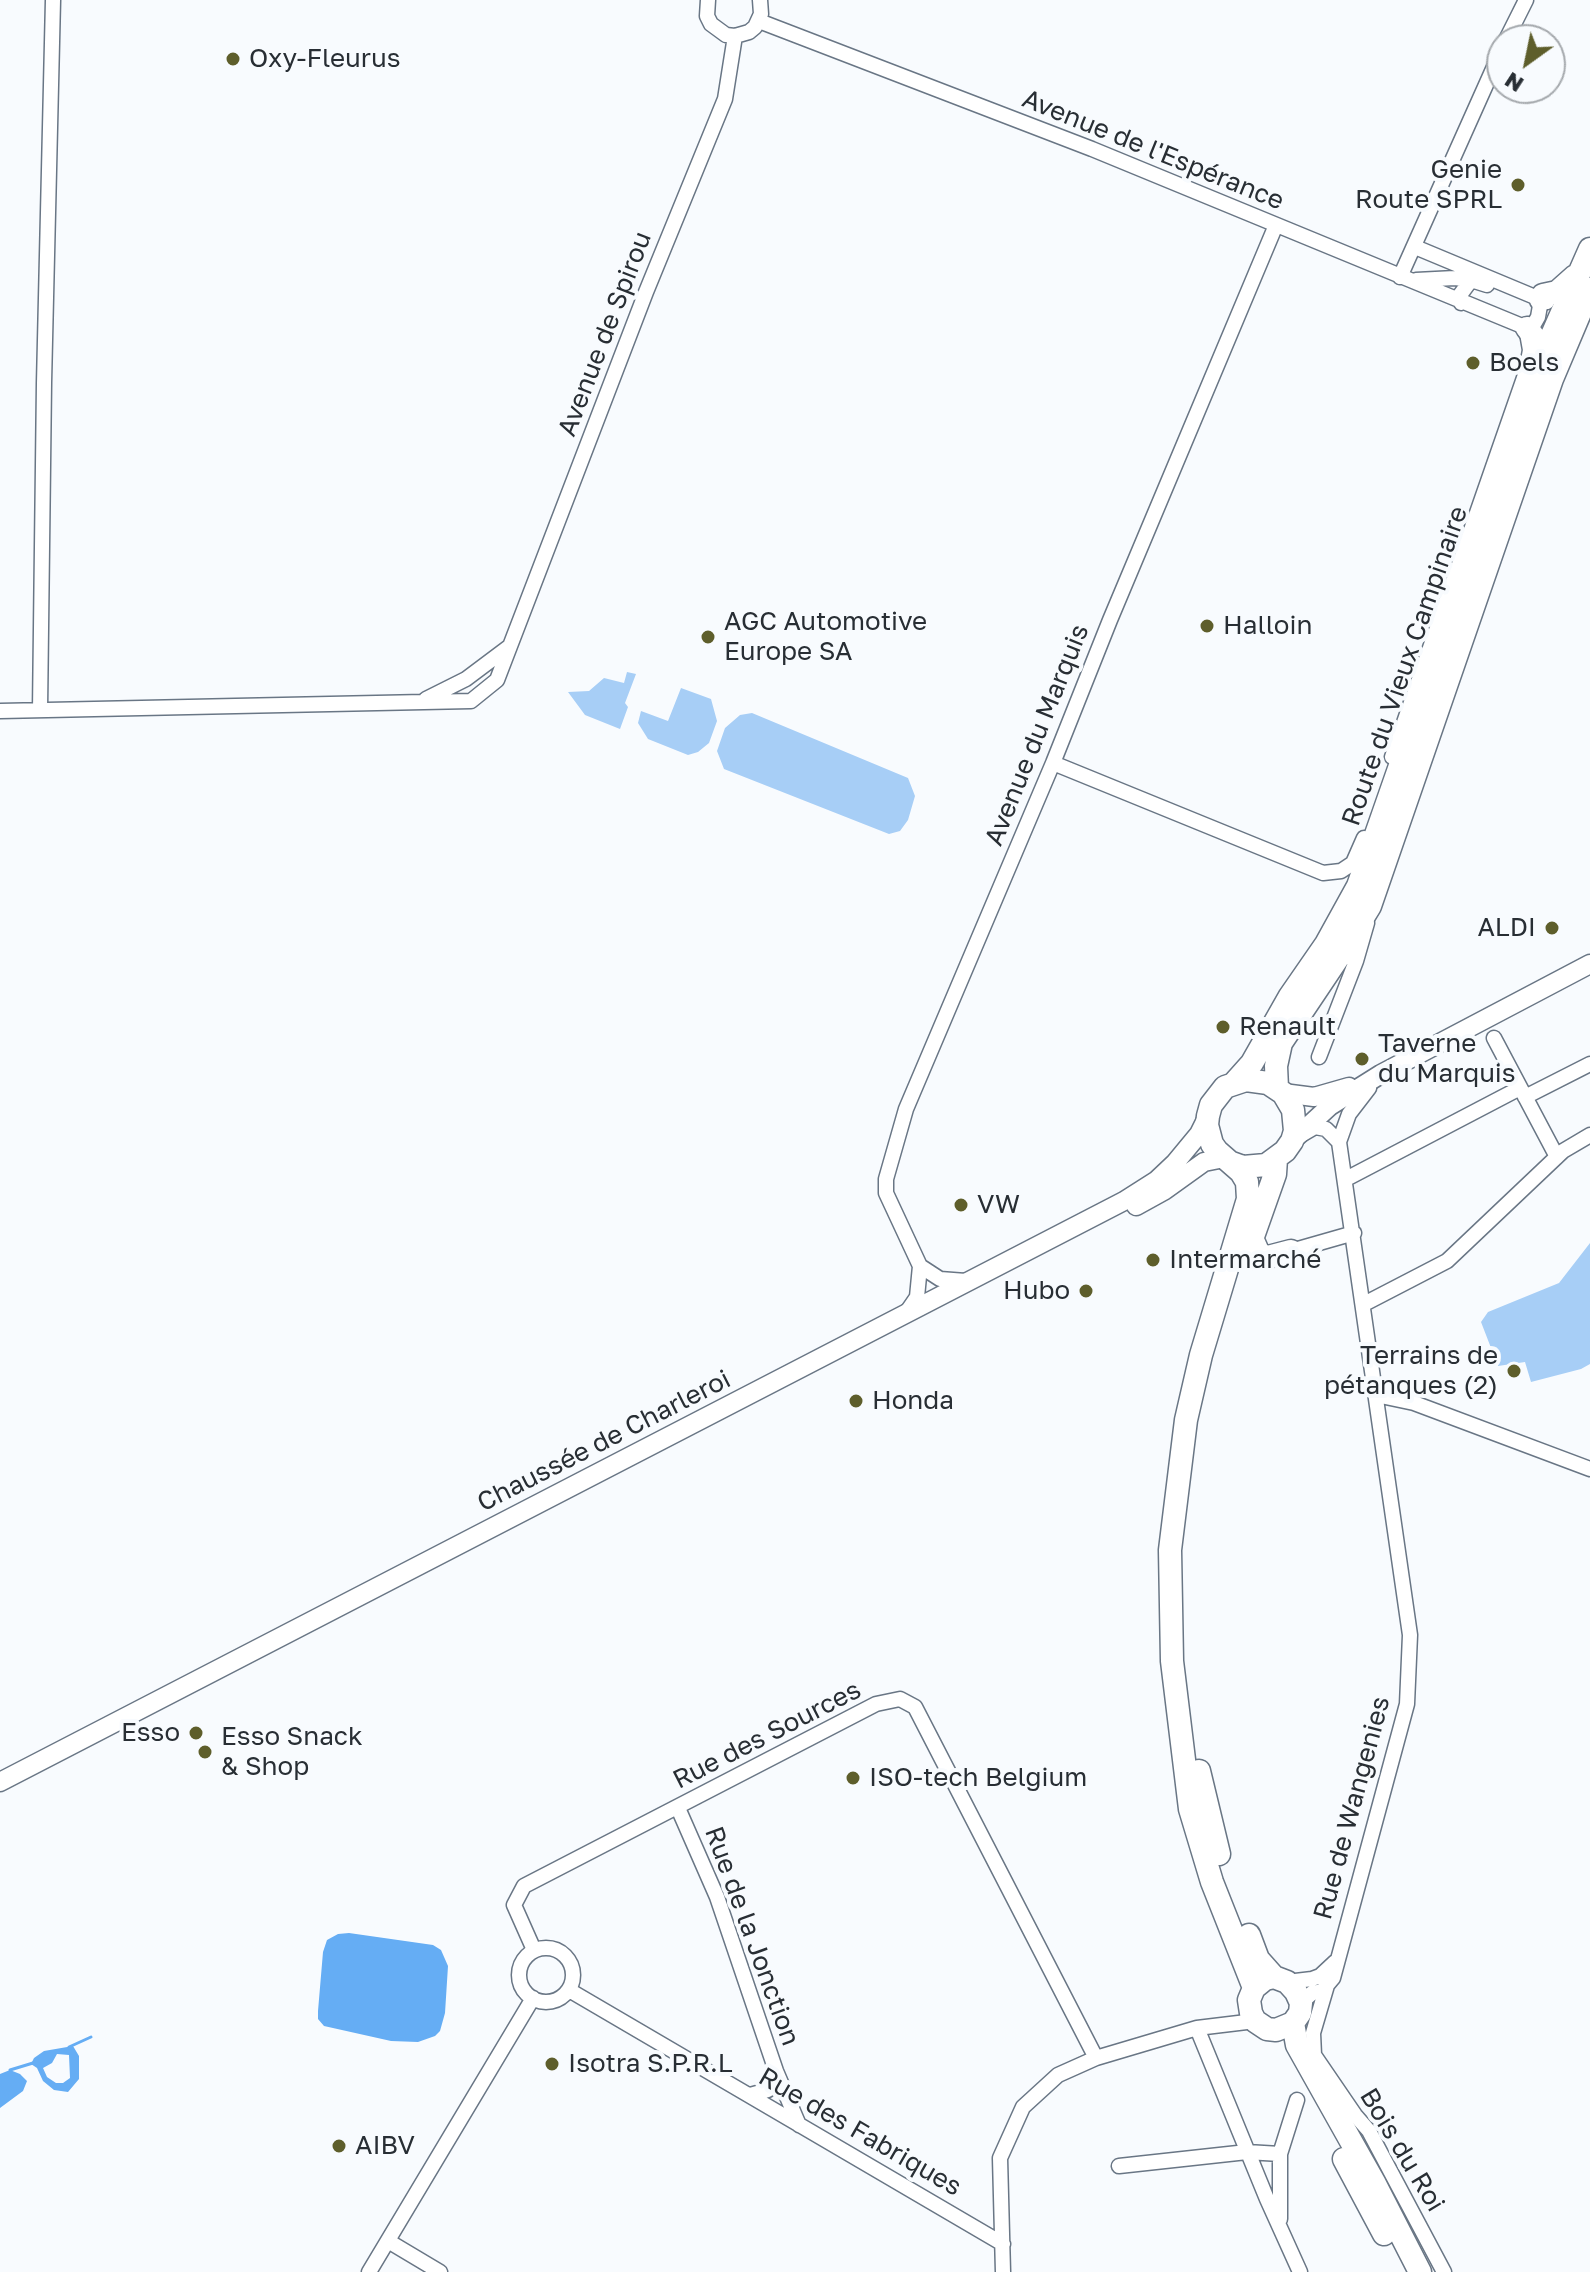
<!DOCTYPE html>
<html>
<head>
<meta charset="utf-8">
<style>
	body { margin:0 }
	#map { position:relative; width:1590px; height:2272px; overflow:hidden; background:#f8fbfe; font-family:"Golos Text",sans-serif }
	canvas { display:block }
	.north { position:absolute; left:1486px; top:24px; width:80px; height:80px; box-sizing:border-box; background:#f8fbfe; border:2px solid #a5a9ad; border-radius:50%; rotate:213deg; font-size:22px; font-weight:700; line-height:32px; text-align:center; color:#282e34 }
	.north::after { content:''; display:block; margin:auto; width:28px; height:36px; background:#5e5e2b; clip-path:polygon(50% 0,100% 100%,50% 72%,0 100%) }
</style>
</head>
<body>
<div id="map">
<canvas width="1590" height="2272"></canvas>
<div class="north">N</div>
</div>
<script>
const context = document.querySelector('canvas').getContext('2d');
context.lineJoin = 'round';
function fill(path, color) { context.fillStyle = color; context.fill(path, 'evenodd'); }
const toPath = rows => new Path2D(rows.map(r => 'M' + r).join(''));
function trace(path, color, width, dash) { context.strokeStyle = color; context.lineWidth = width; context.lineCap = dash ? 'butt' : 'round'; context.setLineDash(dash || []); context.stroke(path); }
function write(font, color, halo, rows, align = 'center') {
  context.font = font + ' "Golos Text",sans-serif'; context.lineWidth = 8; context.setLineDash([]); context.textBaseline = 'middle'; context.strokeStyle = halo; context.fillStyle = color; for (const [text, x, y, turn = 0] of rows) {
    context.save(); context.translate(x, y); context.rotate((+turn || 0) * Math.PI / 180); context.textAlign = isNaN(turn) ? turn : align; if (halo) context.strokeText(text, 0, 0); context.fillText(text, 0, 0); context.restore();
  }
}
fill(toPath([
	[627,672,636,674,625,703,628,707,620,729,585,715,568,692,589,691,604,678,624,683],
	[681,688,711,699,717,721,709,743,698,752,688,755,648,739,638,723,641,711,668,721],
	[752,713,908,778,915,796,908,820,900,831,889,834,724,769,717,751,725,728,740,715],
	[1590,1243,1590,1364,1581,1369,1531,1382,1525,1362,1498,1366,1481,1322,1488,1312,1559,1283]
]), '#a7cef6');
fill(toPath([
	[349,1933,433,1945,441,1950,448,1966,445,2013,440,2031,435,2036,418,2042,391,2041,324,2026,318,2019,318,2011,323,1952,327,1940,338,1934],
	[73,2046,79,2056,79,2079,68,2092,54,2090,43,2081,37,2068,31,2064,34,2058,44,2051],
	[57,2054,69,2055,70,2078,63,2083,56,2083,47,2077,43,2068,52,2063],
	[10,2070,20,2074,27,2081,23,2091,0,2108,0,2074]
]), '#65adf4');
trace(toPath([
	[69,2047,91,2037],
	[10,2070,33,2063]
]), '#65adf4', 3);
const minor = toPath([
	[708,0,707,16,711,24,726,35,735,36,749,32,755,27,761,14,760,0],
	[759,21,1092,149,1527,328],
	[1506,40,1526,0],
	[1415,247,1547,302],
	[1400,277,1502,49],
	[1416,280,1455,278,1471,280],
	[1461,303,1460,295,1471,280,1487,285],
	[1527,328,1534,324,1538,317,1541,300],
	[426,699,466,679,510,646],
	[40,710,44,383,53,0],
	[0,711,471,701,497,680,646,292,725,99,735,36],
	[1392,757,1526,372,1530,350,1527,333],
	[1053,763,1323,873,1341,871,1353,863,1364,838],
	[1349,957,1356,961,1367,923],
	[1494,1038,1557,1157],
	[1319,1057,1356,961],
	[1525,1097,1590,1064],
	[1303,1134,1315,1127,1326,1129,1339,1142],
	[1346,1179,1520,1088],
	[1291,1251,1354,1233],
	[966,1281,940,1279,920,1266,886,1193,886,1179,906,1109,1053,763,1110,620,1276,225],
	[1364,1304,1447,1261,1563,1151,1590,1135],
	[906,1313,917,1297,920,1266],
	[1376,1395,1414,1403,1590,1469],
	[678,1808,717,1897,776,2071,799,2125],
	'519 1975a27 27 0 1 1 54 0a27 27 0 1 1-54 0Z',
	[534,1950,514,1905,524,1886,876,1704,900,1699,915,1707,1096,2058],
	[1287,1982,1312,1979,1320,1976,1335,1962],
	[1328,1982,1313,2033,1314,2055,1355,2115,1369,2131,1444,2272],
	[569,1990,1003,2244],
	[1301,2003,1312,1993,1322,1991,1333,1978,1407,1704,1410,1635,1339,1142,1349,1114,1369,1088,1368,1085],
	[1197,2028,1267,2199,1300,2272],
	[750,2095,768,2090,776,2071],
	[1119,2166,1247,2152,1280,2154],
	[1280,2219,1280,2154,1297,2100],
	[388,2241,440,2272],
	[369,2272,533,1998],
	[1003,2272,1000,2158,1023,2107,1058,2075,1096,2058,1197,2028,1255,2021]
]);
const major = toPath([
	[1283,1093,1314,1097,1349,1087],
	[1292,1141,1330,1106,1381,1074,1590,964],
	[1136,1206,1165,1190,1204,1162,1224,1158],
	[0,1782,1124,1201,1157,1180,1175,1163,1199,1134,1208,1116]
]);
const highway = toPath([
	[1541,300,1543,295,1557,292,1575,276],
	[1527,328,1545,351],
	[1235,1082,1252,1063,1290,996,1326,944,1358,886,1545,351,1590,249],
	[1277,1088,1276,1066,1281,1043,1342,952,1370,906,1552,379,1590,289],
	[1232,1163,1243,1167,1266,1165,1285,1151,1292,1141,1295,1131,1293,1110,1283,1093,1268,1083,1246,1080,1225,1087,1211,1105,1208,1116,1207,1125,1212,1144,1217,1151,1241,1172,1247,1182,1248,1199,1201,1355,1186,1420,1170,1550,1172,1661,1190,1809,1212,1882,1254,1988],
	[1252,1238,1259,1254,1268,1257,1291,1251],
	[1251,1242,1275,1174,1276,1159],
	[1199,1771,1219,1854],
	[1249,1935,1258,1959,1274,1977,1287,1982,1296,1992,1301,2003,1300,2013,1293,2023,1276,2030,1267,2029,1255,2021,1251,2013,1249,2000,1254,1988,1265,1979,1274,1977],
	[1293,2023,1297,2045,1375,2184,1420,2272],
	[1344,2159,1384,2234]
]);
trace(minor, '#697685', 17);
trace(major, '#697685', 21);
trace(highway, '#697685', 25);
trace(minor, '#fff', 14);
trace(major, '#fff', 18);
trace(highway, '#fff', 22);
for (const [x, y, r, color] of [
	[233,59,8,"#5e5e2b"],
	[1518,185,8,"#5e5e2b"],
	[1473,363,8,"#5e5e2b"],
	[1207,626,8,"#5e5e2b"],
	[708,637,8,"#5e5e2b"],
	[1552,928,8,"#5e5e2b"],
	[1223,1027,8,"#5e5e2b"],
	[1362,1059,8,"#5e5e2b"],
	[961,1205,8,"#5e5e2b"],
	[1153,1260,8,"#5e5e2b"],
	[1086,1291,8,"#5e5e2b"],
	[1514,1371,8,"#5e5e2b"],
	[856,1401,8,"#5e5e2b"],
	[196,1733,8,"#5e5e2b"],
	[205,1752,8,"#5e5e2b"],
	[853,1778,8,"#5e5e2b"],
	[552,2064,8,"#5e5e2b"],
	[339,2146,8,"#5e5e2b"]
]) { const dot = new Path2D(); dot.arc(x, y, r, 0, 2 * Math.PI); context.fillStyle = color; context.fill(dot); trace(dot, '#f8fbfe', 3); }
write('26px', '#282e34', '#f8fbfe', [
	["Oxy-Fleurus",249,59],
	["Genie",1502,170,"right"],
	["Route SPRL",1502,200,"right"],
	["Boels",1489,363],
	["AGC Automotive",724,622],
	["Europe SA",724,652],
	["Halloin",1223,626],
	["ALDI",1536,928,"right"],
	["Renault",1239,1027],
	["Taverne",1378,1044],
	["du Marquis",1378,1074],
	["VW",977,1205],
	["Intermarché",1169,1260],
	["Hubo",1070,1291,"right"],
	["Terrains de",1498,1356,"right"],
	["pétanques (2)",1498,1386,"right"],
	["Honda",872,1401],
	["Esso",180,1733,"right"],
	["Esso Snack",221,1737],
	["& Shop",221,1767],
	["ISO-tech Belgium",869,1778],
	["Isotra S.P.R.L",568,2064],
	["AIBV",355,2146]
], 'left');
write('26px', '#282e34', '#f8fbfe', [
	["Avenue de l'Espérance",1153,150,22],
	["Avenue de Spirou",605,334,-69],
	["Route du Vieux Campinaire",1405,666,-71],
	["Avenue du Marquis",1037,735,-68],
	["Chaussée de Charleroi",604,1441,-27],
	["Rue des Sources",767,1735,-27],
	["Rue de Wangenies",1352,1808,-75],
	["Rue de la Jonction",752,1936,70],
	["Rue des Fabriques",860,2132,30],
	["Bois du Roi",1402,2150,59]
]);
</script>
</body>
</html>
